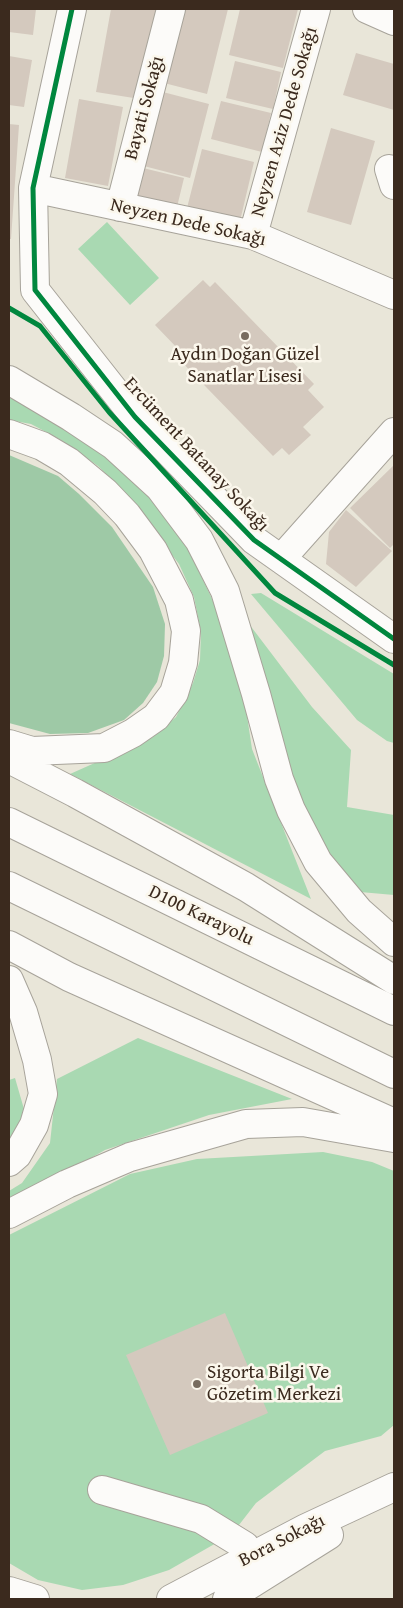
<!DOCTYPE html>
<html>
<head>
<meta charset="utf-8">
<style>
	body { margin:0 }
	#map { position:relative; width:403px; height:1608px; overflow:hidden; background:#e9e6d9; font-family:"Gentium Book Plus",serif }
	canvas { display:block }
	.frame { position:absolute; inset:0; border:10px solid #3b2a1e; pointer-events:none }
</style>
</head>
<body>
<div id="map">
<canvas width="403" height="1608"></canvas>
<div class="frame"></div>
</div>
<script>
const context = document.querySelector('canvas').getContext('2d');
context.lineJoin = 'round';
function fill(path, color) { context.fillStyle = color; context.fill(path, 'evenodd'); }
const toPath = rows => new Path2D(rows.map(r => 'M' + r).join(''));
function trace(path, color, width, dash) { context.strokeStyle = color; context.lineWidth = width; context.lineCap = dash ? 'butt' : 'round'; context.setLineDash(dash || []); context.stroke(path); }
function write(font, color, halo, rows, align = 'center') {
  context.font = font + ' "Gentium Book Plus",serif'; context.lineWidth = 5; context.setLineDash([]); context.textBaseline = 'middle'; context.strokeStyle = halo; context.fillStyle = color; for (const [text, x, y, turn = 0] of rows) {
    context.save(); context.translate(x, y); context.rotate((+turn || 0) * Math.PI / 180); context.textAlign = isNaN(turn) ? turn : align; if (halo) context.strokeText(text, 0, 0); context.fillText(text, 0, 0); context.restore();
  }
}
fill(toPath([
	[107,222,159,278,130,305,78,249],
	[9,394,97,446,128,472,160,508,190,552,213,601,229,649,246,709,252,749,311,899,70,774,153,737,176,717,193,683,200,660,201,632,194,597,179,564,123,491,98,466,61,440,31,424,9,420],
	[261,593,394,674,394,743,387,741,357,720,251,594],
	[243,616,312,707,351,750,347,807,394,815,394,895,349,891,292,801],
	[138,1038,292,1099,209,1115,105,1150,9,1205,9,1191,22,1183,50,1143,57,1079],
	[15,1078,26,1116,9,1142,9,1080],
	[323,1152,372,1162,394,1171,394,1425,381,1436,325,1451,256,1503,232,1534,169,1570,123,1585,82,1590,38,1580,9,1563,9,1235,130,1174,197,1159]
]), '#a9d9b2');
fill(toPath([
	[9,455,58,476,79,494,112,527,153,587,165,624,164,656,157,682,143,703,124,720,88,733,50,734,9,723]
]), '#9ec9a6');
fill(toPath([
	[9,9,36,9,33,35,9,32],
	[111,9,156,9,140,99,96,92],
	[182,9,228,9,207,94,164,83],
	[240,9,298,9,283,68,229,55],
	[356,53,394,64,394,110,343,95],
	[9,56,32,60,24,107,9,105],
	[235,61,281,72,273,109,226,98],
	[159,91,209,104,190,178,140,165],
	[79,99,123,107,108,186,65,178],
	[221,101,271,113,262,152,211,139],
	[9,124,19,125,11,239,9,239],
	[331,128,375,141,351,225,307,212],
	[202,149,254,162,240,221,187,208],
	[143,168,184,178,176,211,135,200],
	[203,280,210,287,215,282,314,384,308,390,324,407,303,427,311,435,289,455,282,448,273,456,174,354,179,350,155,325],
	[394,465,394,544,390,548,350,508],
	[346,510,392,551,356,587,326,564,329,532],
	[225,1313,268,1413,170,1455,126,1355]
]), '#d4c9be');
const minor = toPath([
	[72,9,33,188,35,290,135,417,254,540,394,639],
	[367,9,394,21],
	[389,169,394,185],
	[33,188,253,235,394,295],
	[120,207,171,9],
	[253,235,316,9],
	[281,559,394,432],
	[102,1490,201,1519,245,1546,251,1557]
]);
const major = toPath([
	[9,1591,35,1599],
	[171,1599,306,1528,394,1487],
	[227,1599,329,1535]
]);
const highway = toPath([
	[9,380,71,417,113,445,160,488,199,540,225,591,256,694,279,779,291,810,318,862,359,911,394,942],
	[9,434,42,446,69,462,105,492,127,515,153,550,179,600,186,631,183,663,174,693,156,717,133,733,104,748,32,751,9,744],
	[9,759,75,793,246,887,394,980],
	[9,822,394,1011],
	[9,886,394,1074],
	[9,945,69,977,394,1123],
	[9,980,23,1012,37,1060,43,1094,34,1125,17,1155,9,1162],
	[9,1214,67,1184,130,1157,246,1124,303,1122,394,1138]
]);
trace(minor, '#a7a39a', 30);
trace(major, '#a7a39a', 30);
trace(highway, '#a7a39a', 30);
trace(minor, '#fcfbf9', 28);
trace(major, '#fcfbf9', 28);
trace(highway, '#fcfbf9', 28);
trace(toPath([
	[72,9,33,188,35,290,135,417,254,540,394,639],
	[9,308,40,326,109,412,275,593,394,665]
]), '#00873e', 5);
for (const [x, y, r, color] of [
	[245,336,5,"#786c5f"],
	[197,1384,5,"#786c5f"]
]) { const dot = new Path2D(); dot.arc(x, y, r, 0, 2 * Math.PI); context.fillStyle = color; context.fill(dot); trace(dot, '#fbf7ec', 2); }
write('19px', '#3b2a1e', '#fbf7ec', [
	["Bayati Sokağı",145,108,-75],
	["Neyzen Aziz Dede Sokağı",285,122,-74],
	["Neyzen Dede Sokağı",188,223,13],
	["Ercüment Batanay Sokağı",196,455,47],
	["D100 Karayolu",201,916,26],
	["Bora Sokağı",282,1541,-27]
]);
write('19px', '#3b2a1e', '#fbf7ec', [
	["Aydın Doğan Güzel",245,355],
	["Sanatlar Lisesi",245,377],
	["Sigorta Bilgi Ve",207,1373,"left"],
	["Gözetim Merkezi",207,1395,"left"]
]);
</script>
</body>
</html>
